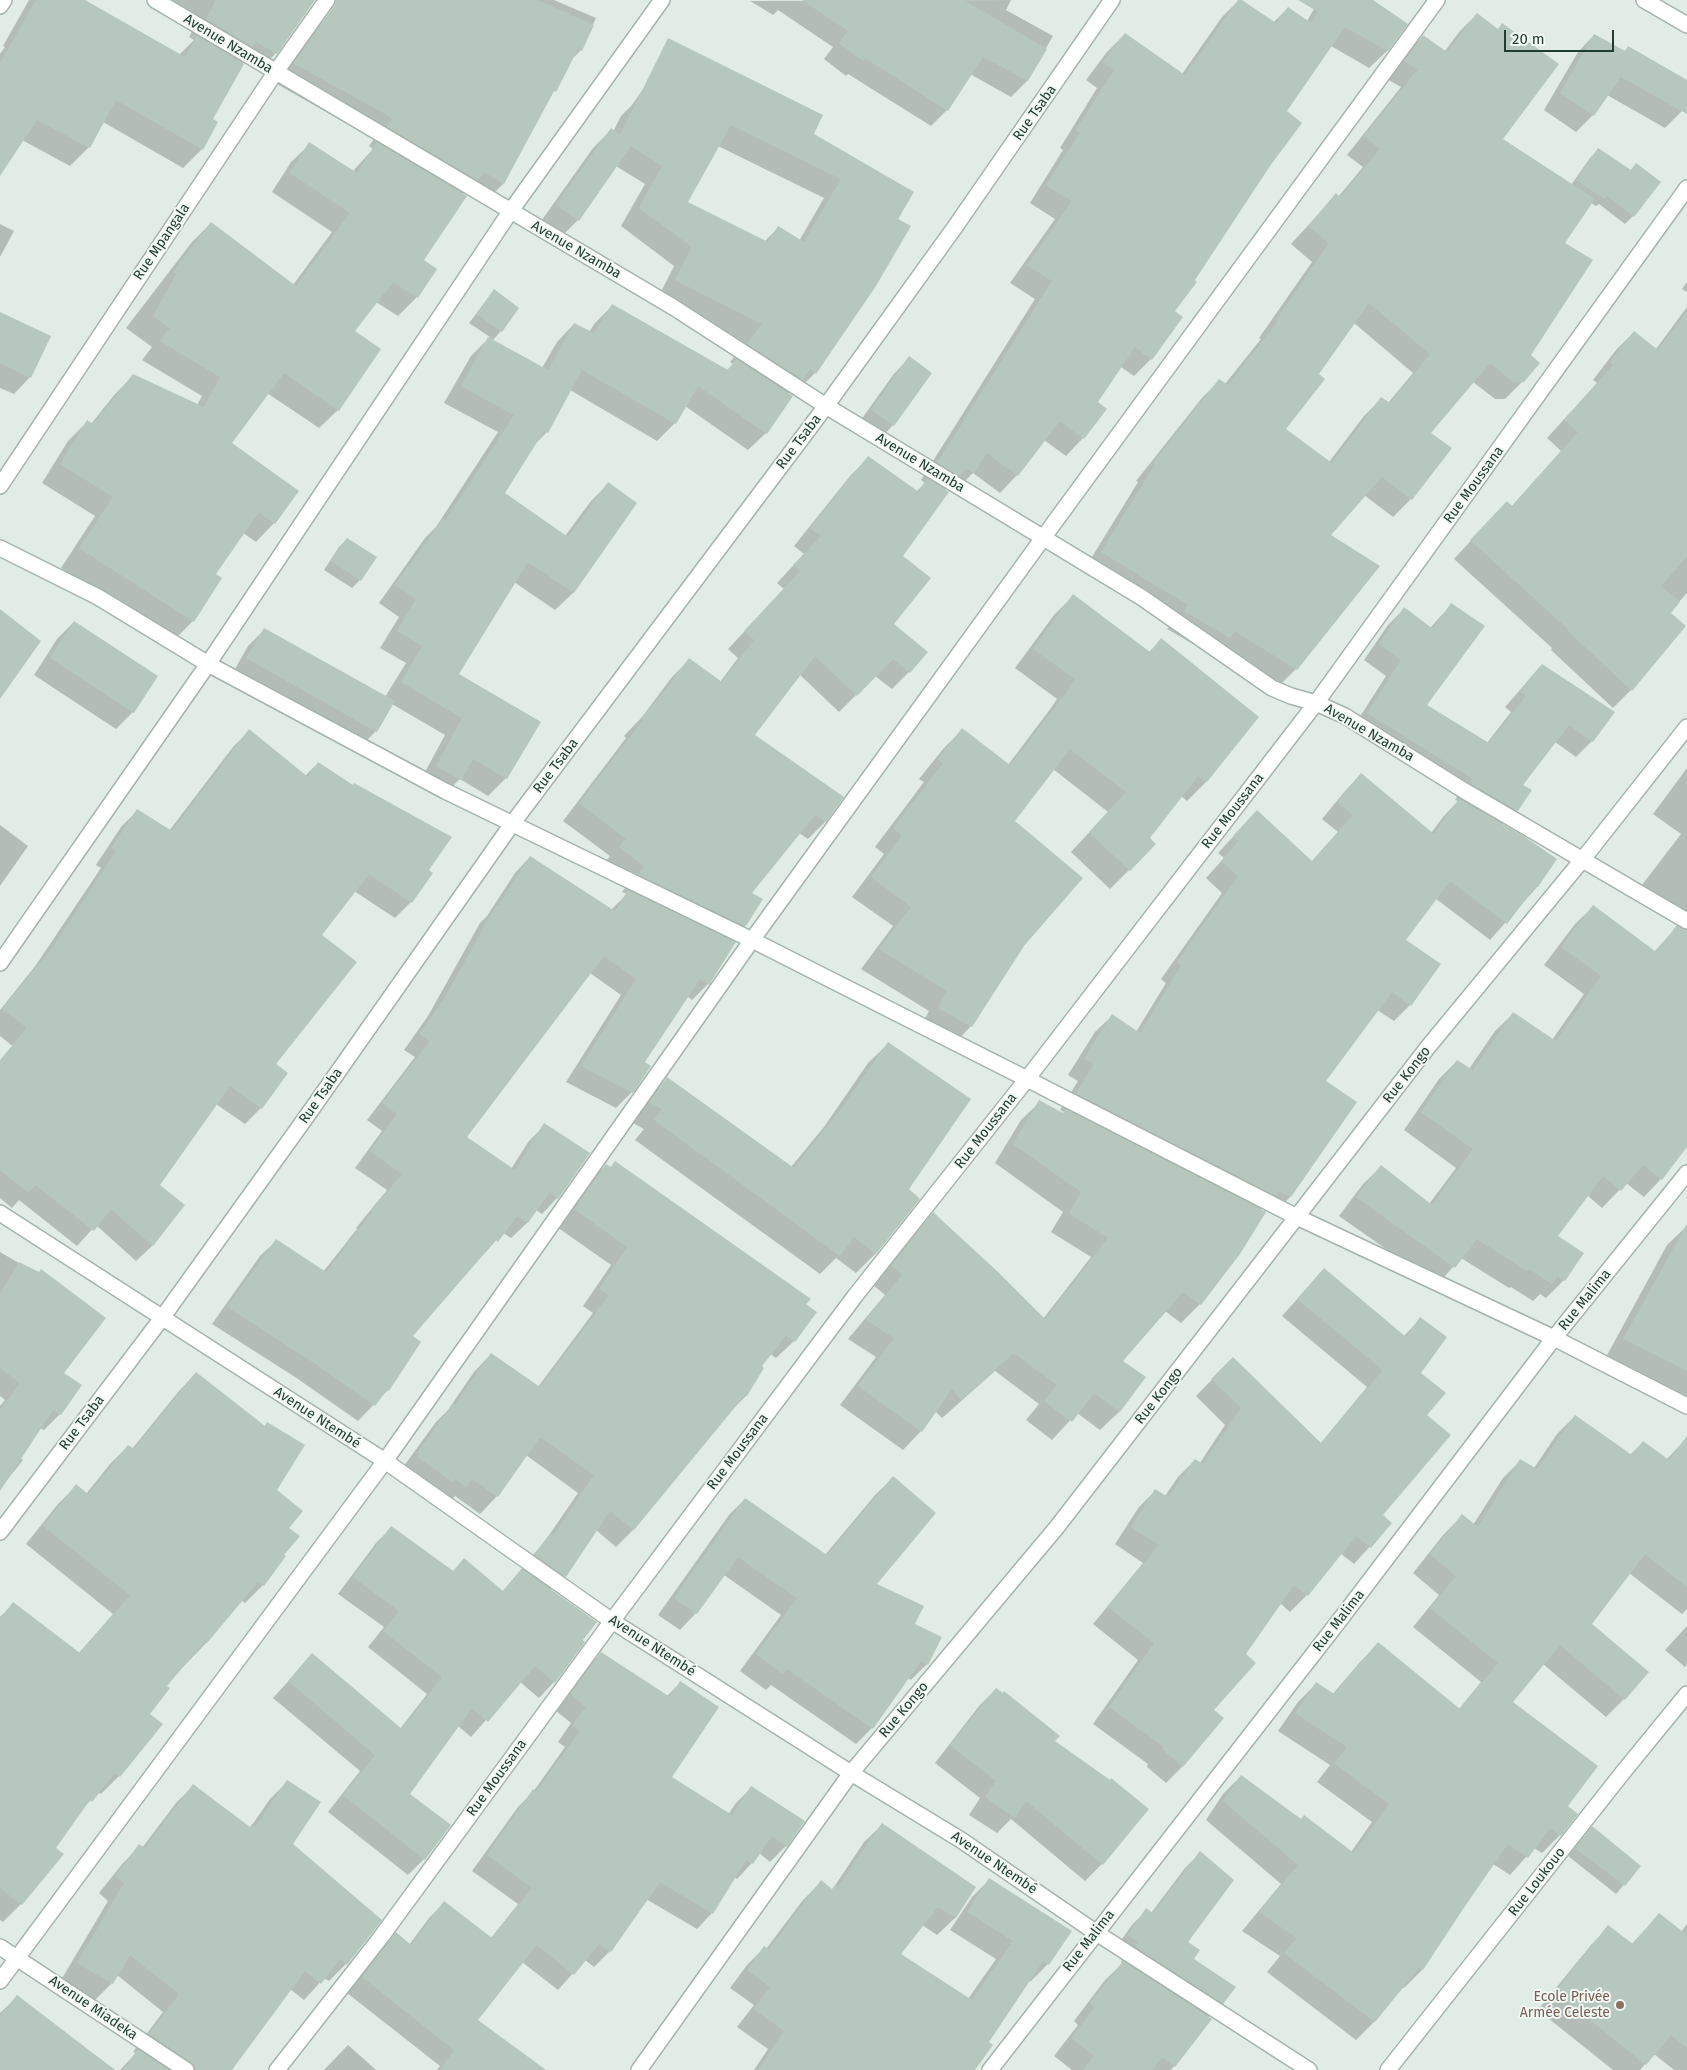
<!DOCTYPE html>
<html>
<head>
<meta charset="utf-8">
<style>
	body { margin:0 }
	#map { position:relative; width:1687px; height:2070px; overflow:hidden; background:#e1ece6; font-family:"Fira Sans",sans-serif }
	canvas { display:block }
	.scale { position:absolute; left:1504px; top:30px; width:110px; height:22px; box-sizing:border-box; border:2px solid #213d32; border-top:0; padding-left:6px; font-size:15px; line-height:18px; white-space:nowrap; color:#213d32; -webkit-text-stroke:4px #f2f8f4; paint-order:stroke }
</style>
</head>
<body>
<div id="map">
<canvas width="1687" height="2070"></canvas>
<div class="scale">20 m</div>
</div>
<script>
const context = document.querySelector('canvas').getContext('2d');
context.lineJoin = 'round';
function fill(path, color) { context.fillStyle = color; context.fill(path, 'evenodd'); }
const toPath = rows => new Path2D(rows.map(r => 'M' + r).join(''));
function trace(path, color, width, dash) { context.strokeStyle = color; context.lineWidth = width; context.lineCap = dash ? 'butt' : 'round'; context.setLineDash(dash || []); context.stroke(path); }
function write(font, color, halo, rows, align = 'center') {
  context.font = font + ' "Fira Sans",sans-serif'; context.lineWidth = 4; context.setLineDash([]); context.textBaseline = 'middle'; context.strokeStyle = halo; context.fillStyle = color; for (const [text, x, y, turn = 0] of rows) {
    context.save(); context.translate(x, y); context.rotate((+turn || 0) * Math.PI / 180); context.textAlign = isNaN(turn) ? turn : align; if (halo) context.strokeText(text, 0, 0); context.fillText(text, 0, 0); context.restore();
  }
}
fill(toPath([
	[29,0,82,0,179,55,194,40,189,37,196,25,150,0,296,0,276,53,259,71,243,62,211,120,202,149,183,168,103,122,89,147,70,166,22,140,0,173,0,54,5,47,3,46],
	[370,0,554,0,596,18,581,50,570,61,503,184,484,203,465,191,462,194,422,261,436,270,417,297,398,316,376,302,354,332,338,410,319,428,267,393,230,444,274,523,256,542,243,533,214,575,193,621,174,640,61,568,95,516,42,483,68,441,87,422,91,424,115,394,133,376,197,405,202,396,142,360,152,347,126,328,192,242,211,223,293,285,332,232,272,192,291,162,310,144,353,171,373,149,369,146,374,139,275,83,308,37,327,18],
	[1011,0,1006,10,1053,36,1027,81,1011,97,970,74,947,110,931,126,848,74,846,76,824,59,833,47,778,10,773,15,750,1],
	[1239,0,1273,23,1288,8,1307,21,1319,0,1371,0,1406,24,1387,51,1369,68,1331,46,1285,112,1269,165,1173,312,1151,359,1134,376,1121,367,1096,402,1083,438,1066,456,1044,440,1017,475,1000,493,973,473,956,490,949,486,945,490,902,556,892,624,926,652,909,672,892,689,875,676,839,712,800,675,753,736,842,797,825,822,808,839,799,833,751,893,761,900,745,926,729,941,708,984,692,1000,687,996,643,1062,650,1067,632,1092,616,1108,566,1082,621,995,590,973,465,1138,511,1169,529,1141,545,1125,557,1198,542,1214,536,1210,527,1223,511,1238,503,1233,481,1257,411,1336,388,1390,358,1421,295,1377,212,1324,260,1256,276,1241,323,1272,357,1229,356,1228,387,1190,355,1168,382,1131,367,1120,415,1057,404,1050,428,1016,480,923,487,916,515,873,530,857,611,910,627,894,622,892,628,884,603,865,610,856,563,821,626,738,624,736,642,717,672,677,689,660,720,682,738,658,728,649,784,589,777,583,804,554,794,546,851,475,868,458,916,492,925,483,921,480,1035,299,1010,283,1055,219,1030,203,1063,150,1060,148,1097,88,1086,80,1107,52,1125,34,1182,74,1222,17],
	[1477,14,1497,30,1503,24,1502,139,1571,185,1590,158,1598,150,1630,171,1636,164,1633,216,1625,224,1599,204,1596,206,1591,203,1564,243,1529,355,1523,381,1505,399,1495,399,1473,382,1429,434,1411,499,1393,517,1364,495,1329,535,1296,669,1278,687,1212,655,1167,629,1172,624,1084,570,1138,482,1136,481,1202,398,1220,380,1225,384,1261,339,1259,338,1312,262,1291,244,1336,195,1338,197,1363,167,1347,155,1401,87,1387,79,1406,54,1423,36,1445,51,1459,32],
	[1354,323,1413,373,1388,403,1382,398,1364,416,1329,462,1285,429,1317,375],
	[1594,35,1624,52,1628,48,1687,82,1687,103,1682,111,1665,128,1607,95,1593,115,1576,132,1544,110,1578,52],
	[661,63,812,135,912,193,815,373,797,391,793,388,788,394,766,433,748,450,685,406,675,423,657,441,570,390,547,432,535,444,503,493,565,536,591,501,608,484,635,503,573,593,555,610,514,582,458,674,539,722,506,778,488,796,460,779,442,796,419,783,445,735,392,704,376,731,359,748,231,676,248,646,265,629,385,697,406,663,380,648,399,617,379,603,425,538,436,527,498,432,444,403,471,356,490,337,469,323,494,291,517,308,501,331,492,341,542,368,557,342,574,324,589,332,595,323,613,305,726,371,733,364,730,362,745,343,658,298,674,266,621,226,645,184,616,166,578,220,560,238,539,224,593,148,611,130,613,132,621,116,632,105],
	[718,146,824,198,799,241,779,227,764,242,686,202],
	[0,224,14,231,0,257],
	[1687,282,1687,292,1682,289],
	[1687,307,1687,593,1669,613,1684,626,1631,690,1613,708,1551,650,1552,648,1454,559,1489,521,1511,507,1561,451,1547,438,1597,383,1593,380,1616,350,1634,332,1656,349],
	[0,313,30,377,14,394,0,388],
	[909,358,893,425,877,442,856,427,893,375],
	[347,539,360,580,352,588,324,570,339,547],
	[1073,596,1149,652,1161,640,1257,717,1206,782,1187,801,1181,796,1148,838,1129,870,1110,889,1071,852,1108,812,1053,769,1013,821,1023,946,971,1026,952,1046,920,1028,929,1011,861,969,893,926,852,897,884,854,875,847,924,782,919,779,943,749,962,730,1008,765,1051,708,1057,699,1015,668,1054,615],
	[1451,605,1425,705,1487,743,1511,712,1505,707,1542,665,1613,712,1592,741,1576,757,1555,742,1522,785,1530,790,1517,810,1502,825,1555,860,1537,887,1490,940,1435,898,1405,940,1410,1005,1394,1021,1377,1010,1324,1081,1290,1197,1274,1213,1263,1207,1260,1210,1200,1304,1181,1323,1165,1311,1122,1361,1144,1378,1119,1412,1100,1430,1077,1413,1052,1440,1026,1420,1039,1404,995,1371,942,1418,935,1411,921,1431,903,1450,840,1405,876,1357,848,1339,885,1295,873,1285,915,1232,934,1214,1043,1319,1091,1257,1051,1232,1063,1212,995,1163,1021,1120,1040,1102,1062,1114,1064,1112,1060,1110,1078,1081,1068,1075,1095,1032,1112,1016,1136,1032,1166,983,1161,979,1222,893,1206,878,1224,858,1218,853,1257,811,1311,862,1338,832,1322,819,1345,791,1361,774,1431,833,1443,817,1458,801,1455,800,1458,795,1352,729,1386,676,1364,660,1388,625,1404,609,1430,628],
	[74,622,133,712,116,729,34,675,57,639],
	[249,731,305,776,318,763,431,873,411,902,395,918,354,891,320,935,274,1064,261,1108,245,1124,216,1104,158,1185,183,1205,152,1246,136,1261,96,1225,77,1246,19,1200,12,1208,0,1198,0,1068,119,1131,0,1036,0,1010,36,965,101,868,96,865,121,827,137,811,169,831,233,747],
	[1687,768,1687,1145,1661,1179,1644,1197,1626,1183,1602,1208,1587,1195,1556,1236,1564,1280,1546,1298,1540,1294,1533,1301,1511,1287,1509,1288,1461,1258,1437,1285,1339,1216,1363,1184,1381,1167,1429,1204,1456,1168,1404,1130,1439,1079,1457,1061,1469,1069,1495,1031,1513,1014,1552,1040,1584,994,1544,965,1575,924,1593,907,1654,952,1674,931,1673,930,1684,917,1642,885,1681,834,1653,814],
	[0,825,28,846,0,886],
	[888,1044,907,1189,918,1199,875,1254,856,1273,836,1258,820,1274,635,1140,644,1129,631,1122,647,1099,667,1079,791,1167,824,1127,868,1063],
	[606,1165,805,1305,794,1341,776,1358,770,1354,760,1367,746,1396,729,1413,633,1530,616,1547,596,1530,565,1576,550,1591,581,1640,554,1682,539,1698,520,1682,471,1737,458,1726,409,1794,424,1859,408,1875,328,1812,360,1771,273,1698,312,1655,400,1729,427,1694,368,1647,384,1627,338,1594,376,1543,392,1527,453,1571,502,1592,545,1541,578,1493,526,1455,497,1496,480,1514,455,1496,448,1503,401,1470,436,1422,448,1410,474,1372,491,1354,538,1387,593,1313,583,1306,611,1265,557,1227,589,1182],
	[1687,1226,1687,1404,1605,1359,1667,1245],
	[0,1252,38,1274,62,1373,80,1385,60,1414,44,1430,40,1428,20,1458,23,1460,0,1489,0,1406,5,1400,0,1396],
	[1324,1269,1404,1336,1420,1319,1419,1373,1425,1416,1381,1515,1391,1523,1354,1564,1340,1553,1307,1595,1290,1612,1280,1603,1244,1654,1212,1710,1222,1718,1182,1767,1166,1783,1147,1767,1148,1764,1093,1724,1138,1660,1093,1624,1143,1563,1115,1544,1139,1507,1156,1490,1165,1496,1178,1477,1195,1460,1200,1463,1225,1425,1196,1396,1233,1358,1320,1444,1367,1387,1282,1316],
	[196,1373,276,1490,287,1528,282,1555,263,1585,245,1603,241,1600,207,1642,165,1686,149,1714,161,1724,119,1776,101,1794,98,1792,80,1812,54,1848,62,1854,21,1904,3,1922,0,1920,0,1617,13,1604,78,1654,113,1614,26,1544,58,1504,76,1486,86,1494,110,1464,128,1446,132,1449,179,1391],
	[1575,1416,1630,1455,1643,1442,1666,1460,1684,1441,1687,1444,1687,1609,1682,1614,1629,1573,1590,1624,1624,1699,1606,1717,1543,1664,1511,1702,1566,1807,1576,1815,1560,1835,1542,1853,1534,1848,1510,1875,1493,1864,1422,1970,1404,1988,1402,1987,1374,2022,1356,2040,1267,1972,1280,1956,1242,1931,1281,1884,1206,1820,1223,1794,1241,1776,1301,1820,1351,1852,1372,1822,1317,1782,1330,1765,1278,1731,1298,1702,1316,1684,1332,1695,1360,1662,1378,1644,1459,1709,1481,1682,1413,1627,1439,1595,1413,1573,1444,1534,1462,1516,1473,1525,1503,1478,1521,1460,1534,1468,1557,1434],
	[893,1478,875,1584,914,1625,927,1664,911,1680,907,1678,872,1728,856,1744,771,1685,766,1690,740,1671,781,1615,724,1575,696,1613,680,1630,658,1615,729,1515,745,1499,825,1555,876,1494],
	[1687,1626,1687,1664,1685,1667,1665,1650],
	[601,1653,667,1696,680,1683,671,1777,728,1815,736,1803,752,1787,786,1846,770,1862,759,1853,752,1863,737,1879,734,1877,712,1913,697,1929,646,1899,610,1951,594,1967,585,1960,558,1990,522,1962,476,2020,544,2070,437,2070,440,2066,347,1993,381,1949,396,1934,409,1945,429,1918,444,1903,491,1938,518,1904,472,1871,518,1807,533,1792,565,1747,558,1742,571,1723,555,1710,586,1669],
	[996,1689,1053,1741,1102,1864,1085,1881,1011,1819,997,1833,969,1815,980,1798,935,1763,979,1706],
	[287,1782,291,1845,380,1920,346,1964,329,1981,324,1978,304,2000,290,1989,228,2070,120,2070,136,2053,133,2052,163,2012,117,1975,112,1983,95,2000,61,1980,108,1901,99,1893,123,1863,140,1846,142,1848,176,1803,193,1786,250,1828,270,1799],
	[882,1825,974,1887,955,1918,937,1935,922,1925,899,1954,968,1999,996,1959,950,1930,972,1897,990,1879,1048,1964,1030,1982,1029,1980,965,2070,754,2070,768,2049,737,2027,754,2005,730,1988,747,1965,765,1947,766,1949,803,1900,821,1882,832,1890,864,1842],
	[1584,1836,1640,1866,1616,1894,1568,1856],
	[1200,1853,1186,1942,1192,1959,1223,2003,1208,2017,1210,2019,1171,2070,1072,2070,1054,2056,1078,2025,1074,2021,1105,1980,1123,1963,1121,1962,1124,1957,1114,1950,1132,1925,1147,1910,1151,1913,1185,1868],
	[1659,1914,1681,1932,1687,1924,1687,2070,1674,2070,1654,2054,1640,2070,1613,2070,1538,2010,1591,1945,1609,1927,1631,1945],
	[17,1997,115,2070,0,2070,0,2013],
	[348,2045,376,2070,324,2070]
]), '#0003');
fill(toPath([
	[36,0,85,0,185,57,197,36,244,64,213,119,218,122,203,150,116,100,90,148,37,120,0,176,0,63],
	[216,0,315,0,277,54,256,42,253,47,206,19],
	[336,0,538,0,594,25,582,51,578,49,556,92,554,91,504,184,484,172,478,180,387,127,392,119,389,116,293,63,335,5],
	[802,0,963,0,1047,49,1028,81,983,57,948,111,865,58,863,61,839,43,848,31],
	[1238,0,1242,0,1276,23,1288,7,1311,23,1318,12,1298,0,1373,0,1408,24,1388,51,1345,27,1287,111,1302,123,1270,166,1195,280,1197,282,1175,311,1183,317,1152,360,1135,347,1098,402,1107,409,1084,439,1060,421,1018,476,987,453,974,473,966,468,960,477,937,463,1052,281,1027,265,1072,201,1046,185,1080,133,1076,130,1114,70,1103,62,1125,33,1185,75],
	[1477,13,1498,29,1502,23,1559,64,1503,139,1595,199,1565,243,1593,260,1531,355,1540,363,1524,382,1513,382,1490,363,1431,433,1452,448,1412,500,1382,477,1331,535,1380,566,1297,670,1235,631,1230,638,1184,611,1188,605,1101,552,1155,464,1153,463,1219,379,1228,385,1278,321,1276,320,1329,243,1308,226,1336,193,1340,197,1380,149,1364,136,1418,69,1404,61,1423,35,1447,52],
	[1369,303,1430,354,1390,403,1381,397,1332,463,1286,429,1325,379,1319,374],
	[1594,34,1625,51,1628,46,1687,80,1687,114,1621,77,1594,116,1560,93],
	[668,38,823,115,814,134,914,192,898,219,911,226,876,286,816,374,810,369,803,380,747,344,762,324,675,280,692,247,639,208,662,166,631,146,579,221,556,205,611,128,620,135],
	[731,125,841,179,804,242,778,226,768,242,688,202],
	[309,142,357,173,377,142,467,196,424,260,437,269,418,298,393,282,355,331,381,349,339,411,284,373,232,443,299,491,275,524,259,512,216,574,222,578,194,622,79,548,113,497,60,464,87,420,93,424,133,374,204,407,220,377,160,341,170,328,153,316,176,274,173,272,211,222,296,286,350,213,290,173],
	[1598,148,1631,170,1636,163,1661,182,1634,217,1607,196,1605,199,1576,180],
	[494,289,519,308,502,332,476,314],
	[612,304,728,370,736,359,793,396,767,434,698,386,676,424,582,370,548,433,544,431,505,493,568,537,608,482,637,503,574,593,528,562,459,674,541,722,507,779,473,759,461,780,436,766,462,718,401,682,422,646,397,631,416,599,395,585,443,519,445,521,514,415,461,386,488,337,548,370,574,323,594,333],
	[1687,311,1687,556,1661,586,1680,602,1671,613,1686,626,1632,691,1568,631,1569,630,1470,540,1507,501,1512,506,1578,432,1564,420,1613,365,1610,362,1634,331,1658,350],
	[0,312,51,336,31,378,0,363],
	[909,356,932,373,894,426,871,410],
	[868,456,919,492,927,478,949,492,903,556,931,578,894,624,928,652,910,673,893,659,857,696,815,656,755,735,844,797,826,822,815,815,752,893,763,899,746,926,639,875,644,866,619,847,626,839,579,803,643,720,641,718,659,698,689,658,722,682,754,640,744,631,800,571,793,565,821,536,810,528],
	[347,538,377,557,361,581,331,561],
	[1073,594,1150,652,1161,638,1259,717,1207,782,1198,776,1150,838,1156,844,1130,871,1089,832,1126,792,1070,749,1015,821,1083,878,1024,946,972,1027,938,1008,947,991,879,949,911,907,871,877,902,835,893,828,943,763,938,759,962,728,1010,765,1070,688,1069,687,1075,679,1033,649],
	[1451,603,1485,626,1427,705,1489,743,1526,696,1519,691,1542,664,1615,712,1593,742,1569,725,1523,785,1532,790,1518,811,1470,783,1473,779,1367,713,1401,660,1379,644,1404,607,1433,629],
	[0,609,41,641,0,699],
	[74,621,158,676,134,713,50,658],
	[264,628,395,701,377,732,246,658],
	[249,729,308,777,318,762,353,785,354,783,452,837,429,870,433,873,412,903,369,874,322,935,357,962,276,1064,288,1073,262,1109,230,1086,160,1185,185,1205,153,1246,111,1209,94,1231,35,1185,29,1193,0,1170,0,1060,27,1028,2,1009,52,948,116,851,111,848,137,809,172,831],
	[1361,773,1434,834,1459,799,1522,835,1557,859,1538,887,1536,886,1507,924,1450,881,1406,940,1441,964,1411,1006,1392,992,1326,1081,1357,1102,1291,1197,1279,1191,1276,1196,1076,1093,1094,1064,1084,1058,1112,1014,1140,1033,1181,966,1177,962,1238,876,1221,861,1239,841,1233,836,1257,810,1312,861,1353,815,1337,802],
	[530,856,615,911,628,890,736,942,709,985,700,979,645,1062,651,1066,633,1093,581,1066,636,979,604,956,467,1137,515,1170,544,1123,590,1153,558,1199,550,1192,528,1223,517,1216,498,1242,496,1240,413,1336,421,1342,389,1391,387,1390,375,1406,311,1361,227,1307,276,1239,326,1272,372,1212,371,1211,402,1174,370,1151,397,1114,382,1103,430,1041,419,1034,444,999,496,905,498,906],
	[1593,905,1655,951,1677,926,1687,930,1687,1147,1662,1180,1643,1165,1621,1191,1603,1176,1558,1236,1584,1253,1565,1281,1557,1277,1552,1284,1529,1269,1527,1271,1477,1239,1455,1268,1356,1197,1381,1165,1432,1205,1473,1149,1421,1112,1457,1060,1473,1070,1513,1012,1556,1041,1601,976,1561,947],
	[888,1042,971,1099,909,1189,920,1199,876,1254,854,1237,840,1256,654,1120,662,1109,649,1102,667,1077,794,1168,843,1106],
	[1039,1100,1063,1113,1066,1109,1266,1212,1240,1254,1201,1305,1183,1292,1123,1361,1146,1377,1120,1412,1094,1393,1072,1422,1044,1401,1057,1385,1014,1353,961,1400,952,1389,922,1432,858,1386,894,1338,866,1320,902,1275,891,1266,933,1212,998,1272,1045,1319,1108,1238,1069,1213,1081,1192,1013,1144],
	[615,1161,811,1299,806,1304,817,1312,795,1342,786,1336,762,1366,764,1368,747,1396,745,1395,634,1530,610,1511,566,1577,534,1554,550,1534,553,1536,594,1475,540,1437,498,1497,472,1479,466,1487,455,1479,453,1482,417,1457,419,1454,417,1453,453,1403,455,1405,491,1353,540,1387,609,1295,599,1289,627,1247,574,1209,606,1164,611,1167],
	[1687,1224,1687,1371,1623,1339],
	[19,1262,39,1272,41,1269,106,1318,64,1373,82,1385,61,1415,53,1410,0,1491,0,1410,20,1383,0,1368,0,1294],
	[1324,1268,1406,1337,1420,1317,1447,1337,1421,1373,1446,1393,1427,1415,1451,1435,1383,1515,1392,1523,1371,1548,1356,1536,1308,1596,1294,1585,1246,1654,1256,1663,1214,1710,1224,1718,1183,1767,1162,1749,1164,1747,1109,1707,1154,1643,1108,1607,1159,1545,1131,1527,1155,1489,1168,1497,1195,1459,1203,1464,1241,1408,1211,1379,1233,1357,1321,1443,1383,1370,1297,1299],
	[196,1372,265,1426,267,1422,305,1445,277,1490,303,1511,289,1528,300,1536,284,1555,286,1556,264,1586,258,1582,207,1643,205,1641,167,1686,170,1688,150,1714,163,1724,120,1777,115,1773,92,1802,90,1800,56,1848,64,1854,22,1905,0,1888,0,1619,13,1602,80,1653,130,1595,43,1526,76,1484,88,1494,128,1445,134,1449],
	[1575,1415,1632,1455,1643,1441,1669,1460,1687,1436,1687,1587,1645,1554,1592,1624,1649,1672,1625,1700,1560,1645,1513,1702,1598,1766,1568,1806,1578,1814,1561,1836,1550,1828,1528,1858,1508,1844,1463,1909,1423,1970,1419,1968,1375,2022,1284,1953,1297,1938,1259,1912,1298,1865,1223,1801,1241,1775,1301,1819,1304,1815,1354,1853,1389,1804,1334,1763,1347,1747,1295,1713,1316,1682,1334,1694,1378,1642,1460,1709,1498,1663,1430,1608,1456,1576,1430,1554,1462,1514,1478,1527,1520,1459,1537,1469],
	[893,1476,936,1513,877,1584,924,1606,915,1624,942,1637,928,1665,921,1661,873,1729,787,1669,783,1674,756,1654,797,1598,738,1557,697,1614,674,1598,745,1498,827,1555],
	[391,1526,453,1571,464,1558,503,1591,522,1569,597,1622,583,1640,585,1642,555,1683,535,1666,488,1722,472,1708,410,1794,451,1825,425,1860,343,1795,375,1755,288,1681,312,1653,402,1729,442,1677,383,1631,399,1611,353,1577],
	[601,1652,670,1697,680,1681,719,1707,672,1777,732,1815,751,1786,805,1821,787,1847,772,1836,753,1864,746,1860,713,1914,660,1882,611,1952,599,1944,574,1975,537,1945,478,2020,546,2070,440,2070,454,2050,362,1977,396,1932,411,1945,444,1901,492,1938,532,1888,487,1855,533,1789,536,1792,580,1731,572,1726,586,1707,570,1694],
	[996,1688,1003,1693,1004,1691,1060,1736,1055,1741,1110,1780,1111,1778,1149,1809,1103,1865,1026,1801,1015,1818,985,1797,996,1781,950,1745],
	[287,1780,321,1802,293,1844,382,1920,347,1965,340,1959,321,1984,305,1971,232,2070,195,2070,191,2062,149,2034,179,1994,130,1955,113,1984,77,1963,124,1883,115,1876,139,1844,145,1848,193,1784,250,1827,252,1824,255,1827],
	[882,1823,976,1887,956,1918,938,1907,901,1954,972,2000,1013,1941,967,1912,989,1878,1072,1931,1049,1965,1043,1961,989,2042,993,2045,975,2070,758,2070,784,2031,754,2009,770,1987,747,1970,764,1946,769,1949,821,1880,832,1889,835,1885,838,1887],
	[1592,1826,1641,1866,1625,1886,1575,1848],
	[1200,1851,1234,1880,1188,1942,1200,1950,1194,1959,1236,1987,1223,2004,1135,1946,1138,1942,1128,1935,1146,1908,1153,1913],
	[1659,1913,1687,1935,1687,2048,1671,2035,1646,2065,1555,1992,1608,1925,1633,1944],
	[1123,1961,1212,2019,1175,2067,1162,2057,1152,2070,1083,2070,1094,2056,1071,2038,1095,2007,1090,2003],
	[17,1995,115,2070,0,2070,0,2016],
	[138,2049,169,2070,123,2070]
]), '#b6c7be');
const minor = toPath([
	[155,0,673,307,826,406,1141,597,1272,688,1291,696,1316,703,1345,716,1463,790,1687,921],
	[0,6,4,0],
	[0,486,275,73,327,0],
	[0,548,98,597,208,664,445,791,752,940,1027,1079,1297,1217,1554,1338,1687,1406],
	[0,963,208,664,510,212,662,0],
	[0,1213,385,1461,612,1621,851,1773,961,1840,1095,1932,1309,2070],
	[0,1532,162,1318,307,1116,512,824,826,406,955,227,1112,0],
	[0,1947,186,2070],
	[0,1981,385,1461,752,940,1043,538,1437,0],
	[277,2070,381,1937,612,1621,855,1296,1027,1079,1316,703,1687,188],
	[639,2070,851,1773,1057,1527,1428,1047,1583,859,1687,727],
	[990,2070,1339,1621,1554,1338,1687,1173],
	[1388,2070,1624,1771,1687,1694]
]);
const tertiary = toPath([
	[1644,0,1687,25]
]);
trace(minor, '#a4b4ac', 18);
trace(tertiary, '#a4b4ac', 18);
trace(minor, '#fff', 15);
trace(tertiary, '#fff', 15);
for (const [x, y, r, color] of [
	[1620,2005,5,"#8d6e63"]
]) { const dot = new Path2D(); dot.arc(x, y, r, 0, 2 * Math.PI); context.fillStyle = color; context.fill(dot); trace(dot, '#f2f8f4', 2); }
write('14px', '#213d32', '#f2f8f4', [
	["Avenue Nzamba",228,44,31],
	["Rue Tsaba",1035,113,-55],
	["Rue Mpangala",162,242,-56],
	["Avenue Nzamba",576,250,30],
	["Rue Tsaba",799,442,-53],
	["Avenue Nzamba",920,463,31],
	["Rue Moussana",1474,485,-54],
	["Avenue Nzamba",1369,733,30],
	["Rue Tsaba",556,766,-53],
	["Rue Moussana",1233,811,-52],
	["Rue Kongo",1407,1075,-52],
	["Rue Tsaba",321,1096,-55],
	["Rue Moussana",986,1131,-52],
	["Rue Malima",1585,1300,-51],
	["Rue Kongo",1159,1396,-52],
	["Avenue Ntembé",317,1418,33],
	["Rue Tsaba",82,1423,-53],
	["Rue Moussana",738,1452,-53],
	["Rue Malima",1339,1621,-52],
	["Avenue Ntembé",652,1646,33],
	["Rue Kongo",904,1710,-50],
	["Rue Moussana",497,1778,-54],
	["Avenue Ntembé",994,1863,34],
	["Rue Loukouo",1537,1882,-52],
	["Rue Malima",1089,1941,-52],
	["Avenue Miadeka",93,2008,34]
]);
write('14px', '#785e54', '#f2f8f4', [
	["Ecole Privée",1610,1997],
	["Armée Celeste",1610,2013]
], 'right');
</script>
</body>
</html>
